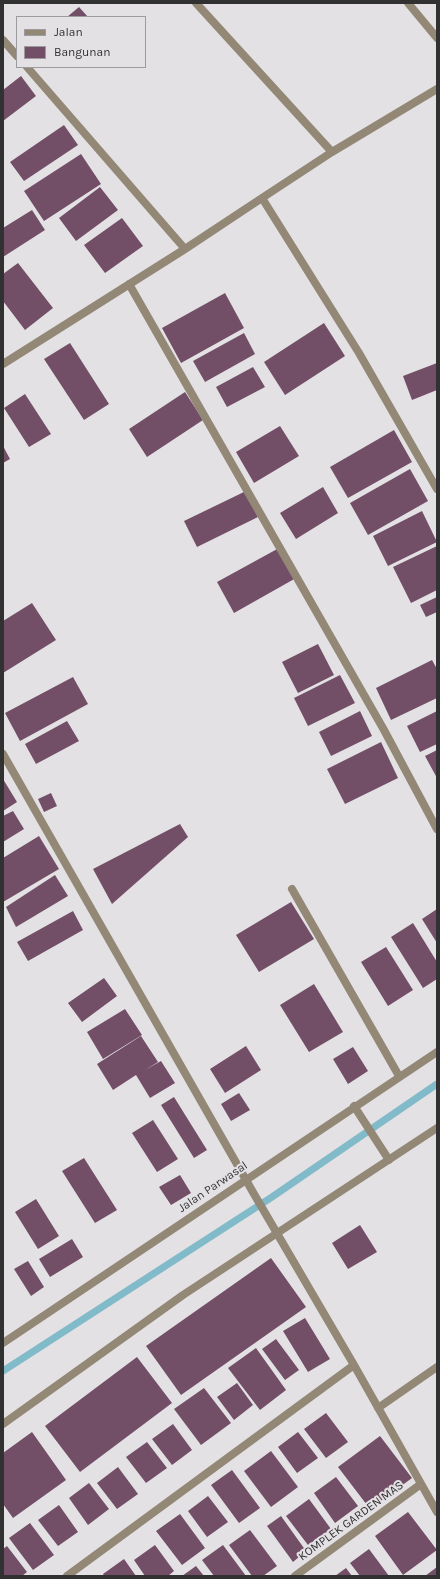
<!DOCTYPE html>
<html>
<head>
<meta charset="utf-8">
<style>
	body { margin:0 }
	#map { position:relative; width:440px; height:1579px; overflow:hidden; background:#e3e1e4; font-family:Karla,sans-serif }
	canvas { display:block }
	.frame { position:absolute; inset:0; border:4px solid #323132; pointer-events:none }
	.legend { position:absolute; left:16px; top:16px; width:130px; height:52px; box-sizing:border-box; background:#e3e1e4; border:1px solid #9c9b9d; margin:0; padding:5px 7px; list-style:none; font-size:12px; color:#323132 }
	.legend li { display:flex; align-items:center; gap:8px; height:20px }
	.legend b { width:20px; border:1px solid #9c9b9d }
</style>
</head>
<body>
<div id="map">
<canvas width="440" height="1579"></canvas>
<div class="frame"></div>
<ul class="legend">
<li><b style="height:5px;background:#938776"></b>Jalan</li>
<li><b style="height:11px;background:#734e67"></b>Bangunan</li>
</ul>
</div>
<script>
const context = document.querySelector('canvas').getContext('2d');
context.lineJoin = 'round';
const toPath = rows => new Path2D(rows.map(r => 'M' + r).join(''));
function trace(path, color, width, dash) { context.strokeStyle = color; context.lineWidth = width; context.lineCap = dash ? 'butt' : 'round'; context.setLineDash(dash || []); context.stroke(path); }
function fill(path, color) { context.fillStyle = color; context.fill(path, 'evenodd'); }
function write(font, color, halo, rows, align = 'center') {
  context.font = font + ' Karla,sans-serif'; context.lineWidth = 4; context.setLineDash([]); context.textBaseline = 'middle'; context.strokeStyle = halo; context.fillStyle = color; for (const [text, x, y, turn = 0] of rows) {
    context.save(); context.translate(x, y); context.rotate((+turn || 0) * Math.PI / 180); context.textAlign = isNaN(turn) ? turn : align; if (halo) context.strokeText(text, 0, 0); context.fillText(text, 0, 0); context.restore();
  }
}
trace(toPath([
	[3,1371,272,1197,437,1084]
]), '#81bac9', 7);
fill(toPath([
	[79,7,88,17,67,17],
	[21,76,36,96,3,121,3,90],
	[64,125,78,145,24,181,10,162],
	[81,154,101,184,44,221,24,191],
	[100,187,118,210,76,241,59,218],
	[32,210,45,230,3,257,3,228],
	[122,218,143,246,105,273,84,245],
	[18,263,53,308,25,330,3,301,3,274],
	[225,293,244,328,181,363,162,328],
	[324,323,345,356,285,395,264,362],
	[244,333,255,354,205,382,193,361],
	[70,343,109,404,84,420,44,359],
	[437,363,437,390,412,400,403,376],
	[253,367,265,387,227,407,216,387],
	[185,392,203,420,147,457,129,429],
	[25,394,51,434,29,447,4,408],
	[280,426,299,456,254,483,236,452],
	[394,430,412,462,348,498,330,467],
	[3,446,10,459,3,463],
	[410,469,428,501,368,535,350,503],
	[323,487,338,513,296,539,280,513],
	[246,491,258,517,197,547,184,521],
	[422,511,437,542,388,566,373,536],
	[437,546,437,590,411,603,393,567],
	[279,548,296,578,234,613,217,582],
	[437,597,437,612,426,617,420,605],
	[32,603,56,640,3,673,3,621],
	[318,644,334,675,298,693,282,662],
	[432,660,437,669,437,698,391,720,376,688],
	[340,675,355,703,308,726,294,698],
	[73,677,88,704,20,741,5,713],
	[360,711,372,736,331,756,319,732],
	[437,711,437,744,420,752,407,726],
	[67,721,79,741,36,764,25,744],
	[381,742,398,778,345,804,327,769],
	[437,750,437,778,425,756],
	[3,779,17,802,3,811],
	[51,793,57,806,44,812,38,799],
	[13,811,24,829,3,842,3,816],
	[180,824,188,837,112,904,93,869],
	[39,836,59,869,3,902,3,858],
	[55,875,68,896,16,927,6,907],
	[291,902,314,939,259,972,236,935],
	[437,909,437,943,422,919],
	[73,911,83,930,28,961,17,942],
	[413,923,437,962,437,979,423,988,391,937],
	[386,947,413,990,388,1006,361,962],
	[104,978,117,996,82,1022,68,1003],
	[314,984,343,1032,309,1052,280,1005],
	[125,1009,142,1035,103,1059,87,1032],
	[141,1036,158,1062,145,1070,161,1061,175,1083,150,1098,136,1075,113,1090,97,1064],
	[246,1046,261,1070,225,1093,210,1069],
	[353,1047,368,1071,348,1084,333,1059],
	[239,1093,250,1110,231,1121,221,1104],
	[174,1097,207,1150,194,1158,161,1105],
	[153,1120,178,1159,157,1172,132,1133],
	[84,1158,117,1210,95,1223,62,1171],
	[180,1175,191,1193,171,1205,159,1187],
	[36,1199,59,1236,38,1249,15,1212],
	[360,1225,377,1252,348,1269,332,1243],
	[72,1239,83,1257,50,1277,39,1259],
	[271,1258,306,1307,181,1395,146,1346],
	[28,1261,44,1287,31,1296,14,1269],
	[305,1318,330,1359,308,1372,283,1331],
	[276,1339,299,1370,285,1380,262,1349],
	[256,1348,286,1390,260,1410,228,1368],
	[137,1357,172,1403,80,1472,45,1426],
	[237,1383,253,1405,234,1420,217,1397],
	[204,1388,231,1423,201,1445,174,1409],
	[326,1413,348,1442,326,1458,304,1429],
	[173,1424,192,1450,172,1465,152,1439],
	[32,1432,66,1480,13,1518,3,1504,3,1453],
	[298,1432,318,1458,297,1473,278,1447],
	[380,1436,412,1478,370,1509,338,1467],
	[147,1442,167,1468,146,1483,126,1457],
	[271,1451,298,1487,271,1507,244,1471],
	[118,1467,138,1494,117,1509,97,1483],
	[232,1470,260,1508,239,1523,211,1485],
	[336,1477,358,1506,335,1523,314,1493],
	[89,1483,109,1509,88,1525,69,1498],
	[208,1496,228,1522,207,1537,188,1511],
	[309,1499,331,1529,308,1545,286,1516],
	[59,1505,78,1532,58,1546,38,1520],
	[408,1512,437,1550,403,1575,375,1536],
	[180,1514,205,1548,182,1565,156,1531],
	[281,1516,306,1551,293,1562,267,1526],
	[30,1523,54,1555,33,1570,9,1538],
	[250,1530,277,1566,263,1576,252,1576,229,1545],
	[155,1545,174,1571,168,1576,145,1576,134,1560],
	[223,1545,246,1576,214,1576,202,1560],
	[7,1546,27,1572,22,1576,3,1576,3,1549],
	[369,1549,389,1576,360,1576,350,1563],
	[124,1559,136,1576,104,1576,103,1574],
	[196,1566,204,1576,182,1576],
	[437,1567,437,1576,425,1576],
	[346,1568,352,1576,335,1576]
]), '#734e67');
trace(toPath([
	[196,3,332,152],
	[408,3,437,38],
	[3,40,17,56],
	[27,67,185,249],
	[262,198,332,152,437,89],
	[129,284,384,730,437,829],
	[3,364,185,249,262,198,359,353,437,489],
	[3,754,254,1194,354,1365,437,1512],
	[292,889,399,1076],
	[354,1106,389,1160],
	[3,1343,437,1052],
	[378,1408,437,1367],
	[3,1424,183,1295,437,1128],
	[67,1576,354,1365],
	[295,1576,421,1484]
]), '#938776', 8);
write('12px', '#323132', '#e3e1e4', [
	["Jalan Parwasal",213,1187,-34],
	["KOMPLEK GARDEN MAS",351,1521,-36]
]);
</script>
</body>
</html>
